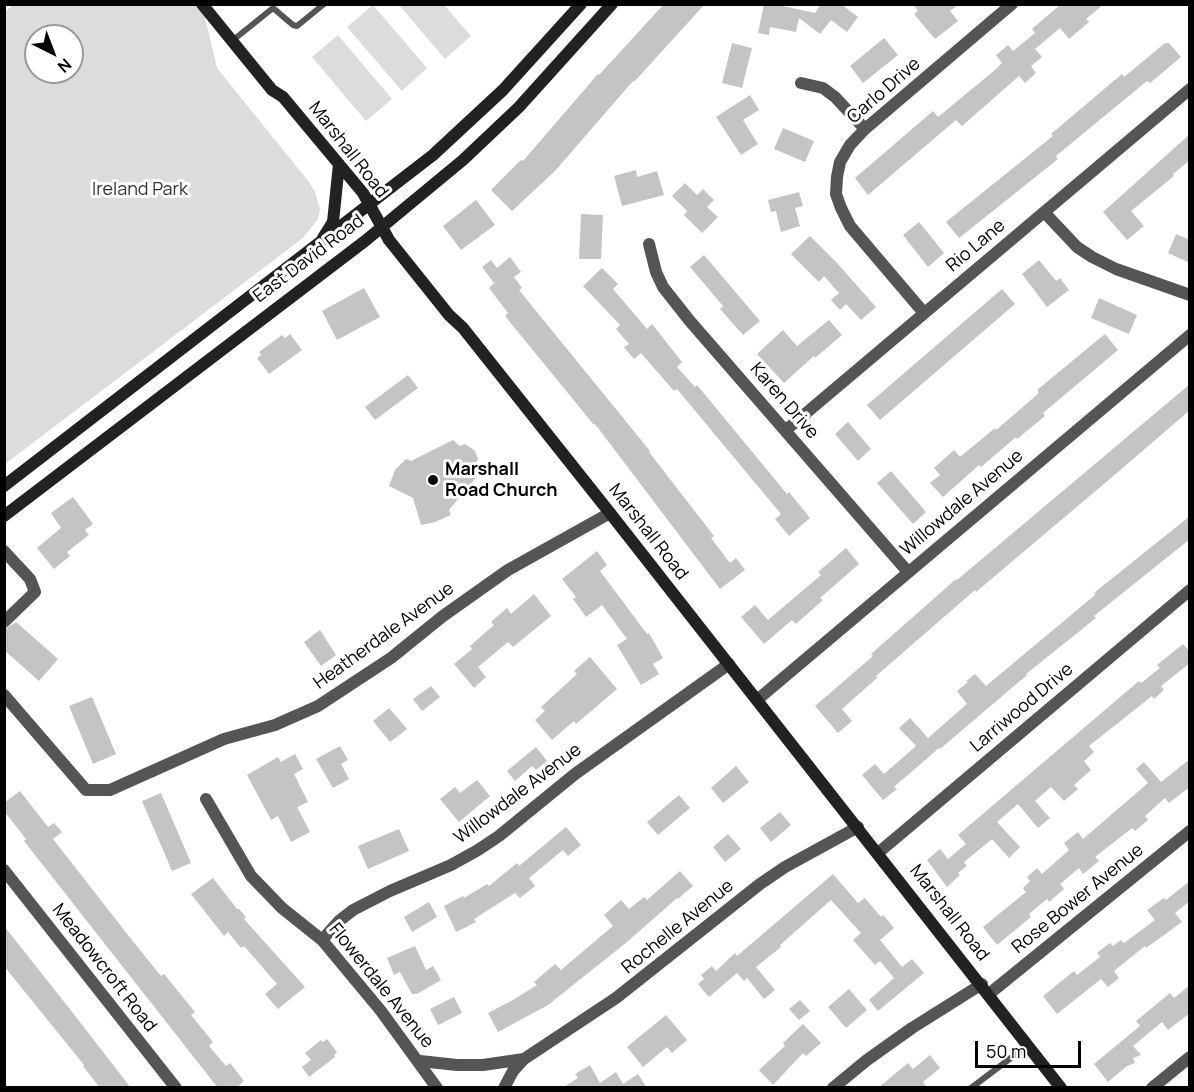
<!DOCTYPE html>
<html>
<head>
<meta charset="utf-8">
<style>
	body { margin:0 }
	#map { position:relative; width:1194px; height:1092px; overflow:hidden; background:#fff; font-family:Manrope,sans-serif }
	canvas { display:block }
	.frame { position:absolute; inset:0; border:6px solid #000; pointer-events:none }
	.north { position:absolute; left:24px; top:24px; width:60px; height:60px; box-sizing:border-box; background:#fff; border:2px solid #999; border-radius:50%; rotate:138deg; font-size:16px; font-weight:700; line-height:24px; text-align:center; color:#000 }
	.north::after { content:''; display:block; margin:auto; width:21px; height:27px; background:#000; clip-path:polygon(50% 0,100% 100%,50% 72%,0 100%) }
	.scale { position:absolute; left:975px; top:1041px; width:106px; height:27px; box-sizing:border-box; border:3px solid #000; border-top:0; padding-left:8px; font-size:18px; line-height:21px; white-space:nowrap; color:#000; -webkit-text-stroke:4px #fff; paint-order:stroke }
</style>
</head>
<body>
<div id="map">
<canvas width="1194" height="1092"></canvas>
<div class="frame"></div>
<div class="north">N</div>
<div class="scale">50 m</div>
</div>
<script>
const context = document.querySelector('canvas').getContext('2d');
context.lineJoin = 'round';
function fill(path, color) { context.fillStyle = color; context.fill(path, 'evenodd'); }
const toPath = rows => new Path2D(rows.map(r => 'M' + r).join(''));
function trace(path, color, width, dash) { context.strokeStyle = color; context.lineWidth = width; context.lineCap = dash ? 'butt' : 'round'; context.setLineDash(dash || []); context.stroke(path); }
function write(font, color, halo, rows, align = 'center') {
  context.font = font + ' Manrope,sans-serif'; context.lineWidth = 6; context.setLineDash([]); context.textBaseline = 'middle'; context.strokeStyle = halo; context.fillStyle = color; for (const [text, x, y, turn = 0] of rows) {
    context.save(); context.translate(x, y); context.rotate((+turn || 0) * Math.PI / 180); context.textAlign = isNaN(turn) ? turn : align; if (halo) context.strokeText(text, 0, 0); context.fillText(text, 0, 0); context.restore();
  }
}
fill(toPath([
	[14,4,202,5,217,68,309,182,315,192,320,209,318,219,303,238,5,464,5,12],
	[36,36,72,36,72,72,36,72],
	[373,5,427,68,402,91,347,27],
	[399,5,444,5,471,36,445,59],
	[338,35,392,99,366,121,312,57]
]), '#dcdcdc');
fill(toPath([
	[664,4,705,4,634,82,633,81,555,171,512,211,491,190,521,160,523,161,598,74,599,75],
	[764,4,774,4,815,13,821,4,841,4,858,17,847,32,831,20,820,34,799,18,796,32,770,27,769,35,758,33],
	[913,4,959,4,950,11,958,21,935,39,914,14,918,11],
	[1061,4,1104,4,1086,19,1089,22,1069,39,1060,28,1035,49,1042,57,1031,66,1036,73,1025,83,1019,76,962,126,956,120,868,195,855,178,933,111,938,117,995,70,1002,63,996,55,1008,45,1013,51,1035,33,1032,29],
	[884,38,898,55,863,83,850,66],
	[732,43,752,48,742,88,722,83],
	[1165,43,1169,43,1181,57,1150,83,1147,81,1056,156,1058,159,959,238,946,222,1053,136,1051,134,1122,74,1124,77],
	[750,95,759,110,743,120,758,144,741,155,716,117],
	[783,128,814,141,805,162,774,149],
	[1190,134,1190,160,1173,174,1174,176,1131,211,1144,226,1127,240,1103,212],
	[636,170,637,177,657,171,664,195,622,206,614,176],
	[685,183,697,195,703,189,714,200,707,207,718,217,702,233,684,215,687,211,672,196],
	[799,192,803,206,795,208,800,226,781,232,776,211,771,212,768,200],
	[476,200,495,225,461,250,443,226],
	[581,214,603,215,601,259,579,259],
	[919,222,944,253,928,267,903,235],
	[1176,234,1190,240,1190,263,1168,253],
	[810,236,837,263,876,307,861,320,846,304,840,310,831,300,839,293,824,276,819,282,791,254],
	[704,255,760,321,743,335,720,309,723,306,690,267],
	[510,257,521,272,514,277,522,288,519,290,650,451,649,452,714,536,711,538,730,563,736,558,745,570,720,589,595,424,594,425,505,316,508,313,489,288,494,283,482,267,491,260,497,268],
	[1039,260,1056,281,1060,278,1069,290,1047,307,1022,274],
	[602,268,618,284,613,289,647,329,652,324,682,362,677,367,695,387,697,385,787,494,789,492,810,518,789,536,775,519,781,514,677,389,674,391,641,353,634,359,624,347,629,344,616,329,620,325,583,286],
	[364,288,380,317,337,340,322,311],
	[1002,289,1015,304,880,420,867,405],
	[1099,298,1137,315,1129,334,1091,318],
	[829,320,842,335,815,358,814,356,784,383,757,354,783,330,797,346],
	[290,334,302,350,269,374,257,358,261,355,259,352,282,335,285,338],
	[1105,334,1118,350,1043,413,1045,416,1017,439,1016,437,981,467,979,465,943,497,930,483,940,475,934,468,954,450,960,457,995,428,996,430,1039,393,1037,390],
	[408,375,418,388,375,420,365,407],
	[1190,384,1190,410,1118,472,976,592,975,590,876,676,877,678,842,709,852,721,838,733,815,706,873,656,871,654,956,579,957,580],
	[848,422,871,449,858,461,835,434],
	[453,440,460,446,465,444,475,451,478,459,475,465,479,474,449,510,451,515,435,522,421,525,413,498,389,486,395,470,406,459,411,461],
	[891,471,926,512,913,524,877,483],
	[73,497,93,524,85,530,89,535,67,552,70,556,54,569,37,548,61,528,51,513],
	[1190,516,1190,539,1094,616,1096,618,1026,674,1027,675,940,749,939,748,894,787,897,789,883,800,862,775,875,764,884,774,916,746,899,728,910,718,928,738,967,704,957,691,968,682,966,681,975,674,986,686,1095,595,1094,593],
	[846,548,859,564,820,598,823,600,796,624,792,620,764,644,741,617,755,605,768,620,821,575,818,572],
	[597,551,607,565,600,571,647,634,649,633,663,658,653,664,659,674,641,685,617,645,627,639,602,605,586,617,573,599,576,597,562,579],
	[534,594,551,616,513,647,508,642,478,667,486,677,474,688,454,664,472,649,470,646,494,625,491,622,507,608,511,614],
	[16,622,58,659,39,681,4,650,4,630],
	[320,630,336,655,321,666,304,642],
	[1183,644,1190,652,1190,663,1161,686,1164,690,1154,699,1152,696,1089,746,1094,752,1084,761,1091,770,1074,785,1078,789,1064,801,1051,787,1035,801,1050,818,1038,828,1018,804,997,822,1020,847,1009,858,992,839,964,862,967,866,958,873,960,875,947,887,927,860,940,849,948,859,966,844,958,835,1139,681,1141,683,1160,668,1157,665],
	[590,657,617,689,576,724,574,721,552,740,535,720,545,711,541,707,577,674,574,671],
	[431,686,440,697,422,711,413,699],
	[92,697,116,754,93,764,69,706],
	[389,708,407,729,390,742,373,721],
	[340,746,348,760,341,764,349,779,333,788,316,759],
	[536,747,547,761,536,770,532,766,515,781,507,771],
	[295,754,303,769,294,774,308,802,297,807,310,832,291,842,278,816,271,820,247,775,278,757,281,762],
	[1190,759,1190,787,1169,803,1165,798,1145,816,1148,820,1135,831,1132,828,1095,857,1099,861,1083,874,1079,868,1060,884,1064,889,1049,902,1047,899,1029,914,1031,917,997,945,983,927,1026,892,1023,888,1030,881,1027,877,1037,868,1042,874,1069,850,1064,843,1078,832,1083,839,1148,783,1136,769,1144,762,1161,782],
	[736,766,749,782,723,803,711,788],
	[477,780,490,796,459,822,440,799,455,787,460,793],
	[20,791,48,827,54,823,62,832,53,839,135,944,161,976,164,974,195,1012,191,1015,213,1042,209,1046,226,1066,230,1063,244,1081,236,1088,218,1088,24,841,26,839,4,811,4,803],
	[161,793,191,863,172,871,142,801],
	[679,795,690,808,658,835,647,822],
	[780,812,791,825,771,842,760,828],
	[566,827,581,845,568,856,563,850,529,878,535,886,520,898,515,893,474,919,476,922,456,932,444,906,463,896,464,898,487,884,489,886,517,863,519,866],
	[399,829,409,851,368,869,358,846],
	[728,834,741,849,725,862,713,847],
	[680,871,693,886,678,899,677,898,627,942,548,1005,498,1032,488,1013,513,1000,537,985,534,982,555,964,561,970,613,926,604,915,621,900,629,909,644,897,647,900],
	[833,874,858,903,865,898,881,917,883,915,894,928,880,940,902,967,912,959,924,973,878,1011,869,1000,894,978,880,961,875,965,853,940,861,933,831,900,780,945,781,947,756,967,775,990,764,999,747,978,744,981,737,973,709,997,698,984,704,979,701,975,712,966,716,971,735,953,737,956],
	[213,878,237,909,239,909,246,917,244,919,305,987,278,1009,265,994,277,984,244,946,241,948,228,932,224,936,191,894],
	[1190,881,1190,901,1175,913,1182,922,1146,948,1145,946,1114,971,1119,978,1108,987,1101,979,1057,1014,1043,996,1074,971,1077,975,1100,957,1097,953,1110,943,1113,946,1121,940,1124,943,1155,920,1147,910,1164,898,1166,900],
	[429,902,437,917,412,932,404,917],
	[4,926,69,1008,131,1088,100,1088,83,1066,84,1065,4,966],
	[415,946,426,970,433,966,441,980,417,994,412,994,400,972,394,975,387,958],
	[1190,985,1190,1013,1168,1030,1162,1022,1133,1046,1141,1055,1133,1058,1135,1063,1127,1066,1108,1082,1094,1064,1140,1026,1136,1021,1170,993,1174,998],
	[849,989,867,1010,846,1028,828,1007],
	[454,997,462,1013,438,1025,430,1009],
	[800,1000,810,1011,799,1020,789,1009],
	[666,1015,687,1040,672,1053,667,1047,643,1067,627,1047],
	[803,1024,821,1043,806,1056,803,1053,773,1085,759,1070,785,1046,783,1043],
	[327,1039,337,1052,334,1055,335,1057,309,1077,302,1067,311,1060,305,1053,321,1040,323,1042],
	[930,1055,940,1068,923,1082,927,1088,878,1088,908,1063,913,1069],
	[590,1065,600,1083,616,1072,623,1084,638,1074,647,1088,562,1088,578,1078,575,1074]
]), '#c4c4c4');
trace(toPath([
	[232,41,273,8,293,25,297,26,324,4],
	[971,1088,1028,1045]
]), '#555', 6);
trace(toPath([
	[801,83,823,88,835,97,865,129],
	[1044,212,1077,247,1092,257,1116,269,1190,295],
	[649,244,656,272,663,287,689,320,908,572],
	[924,313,850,226,841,208,836,194,837,177,840,162,850,145,865,129,1012,4],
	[786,430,1190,89],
	[4,551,30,579,35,592,4,622],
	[4,695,86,790,110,790,224,739,275,725,318,706,391,658,443,616,508,570,610,513],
	[757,700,1190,335],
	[206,799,251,876,282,908,322,940,381,1011,437,1088],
	[878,853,1190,590],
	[4,870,176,1088],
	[322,940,339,921,353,910,390,891,451,865,478,850,499,836,575,774,729,664],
	[989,994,1190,831],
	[420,1061,457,1065,483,1065,524,1059,616,998,760,884,785,867,858,827],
	[504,1088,513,1071,524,1059],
	[833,1088,867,1060,912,1028,982,984],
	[1152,1088,1190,1057]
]), '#555', 12);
trace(toPath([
	[202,4,272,90,283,97,363,193,389,240,449,315,463,328,610,513,1061,1088],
	[323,238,333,222,339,164],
	[4,486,433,155,503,90,581,4],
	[4,516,365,241,463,160,519,107,612,4]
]), '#222', 12);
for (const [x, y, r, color] of [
	[433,480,6,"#000"]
]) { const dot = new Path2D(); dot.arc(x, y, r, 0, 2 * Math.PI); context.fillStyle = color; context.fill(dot); trace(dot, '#fff', 2); }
write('18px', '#000', '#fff', [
	["Carlo Drive",884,91,-41],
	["Marshall Road",348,150,52],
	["Rio Lane",976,246,-40],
	["East David Road",309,259,-37],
	["Karen Drive",784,401,49],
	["Willowdale Avenue",962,503,-40],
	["Marshall Road",648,532,52],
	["Heatherdale Avenue",384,636,-36],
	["Larriwood Drive",1022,708,-40],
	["Willowdale Avenue",518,794,-37],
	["Rose Bower Avenue",1078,899,-39],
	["Marshall Road",949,913,52],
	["Rochelle Avenue",678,927,-39],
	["Meadowcroft Road",104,968,52],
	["Flowerdale Avenue",381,986,51]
]);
write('18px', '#333', '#fff', [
	["Ireland Park",140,190]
]);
write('bold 18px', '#000', '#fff', [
	["Marshall",445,470],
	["Road Church",445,491]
], 'left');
</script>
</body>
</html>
